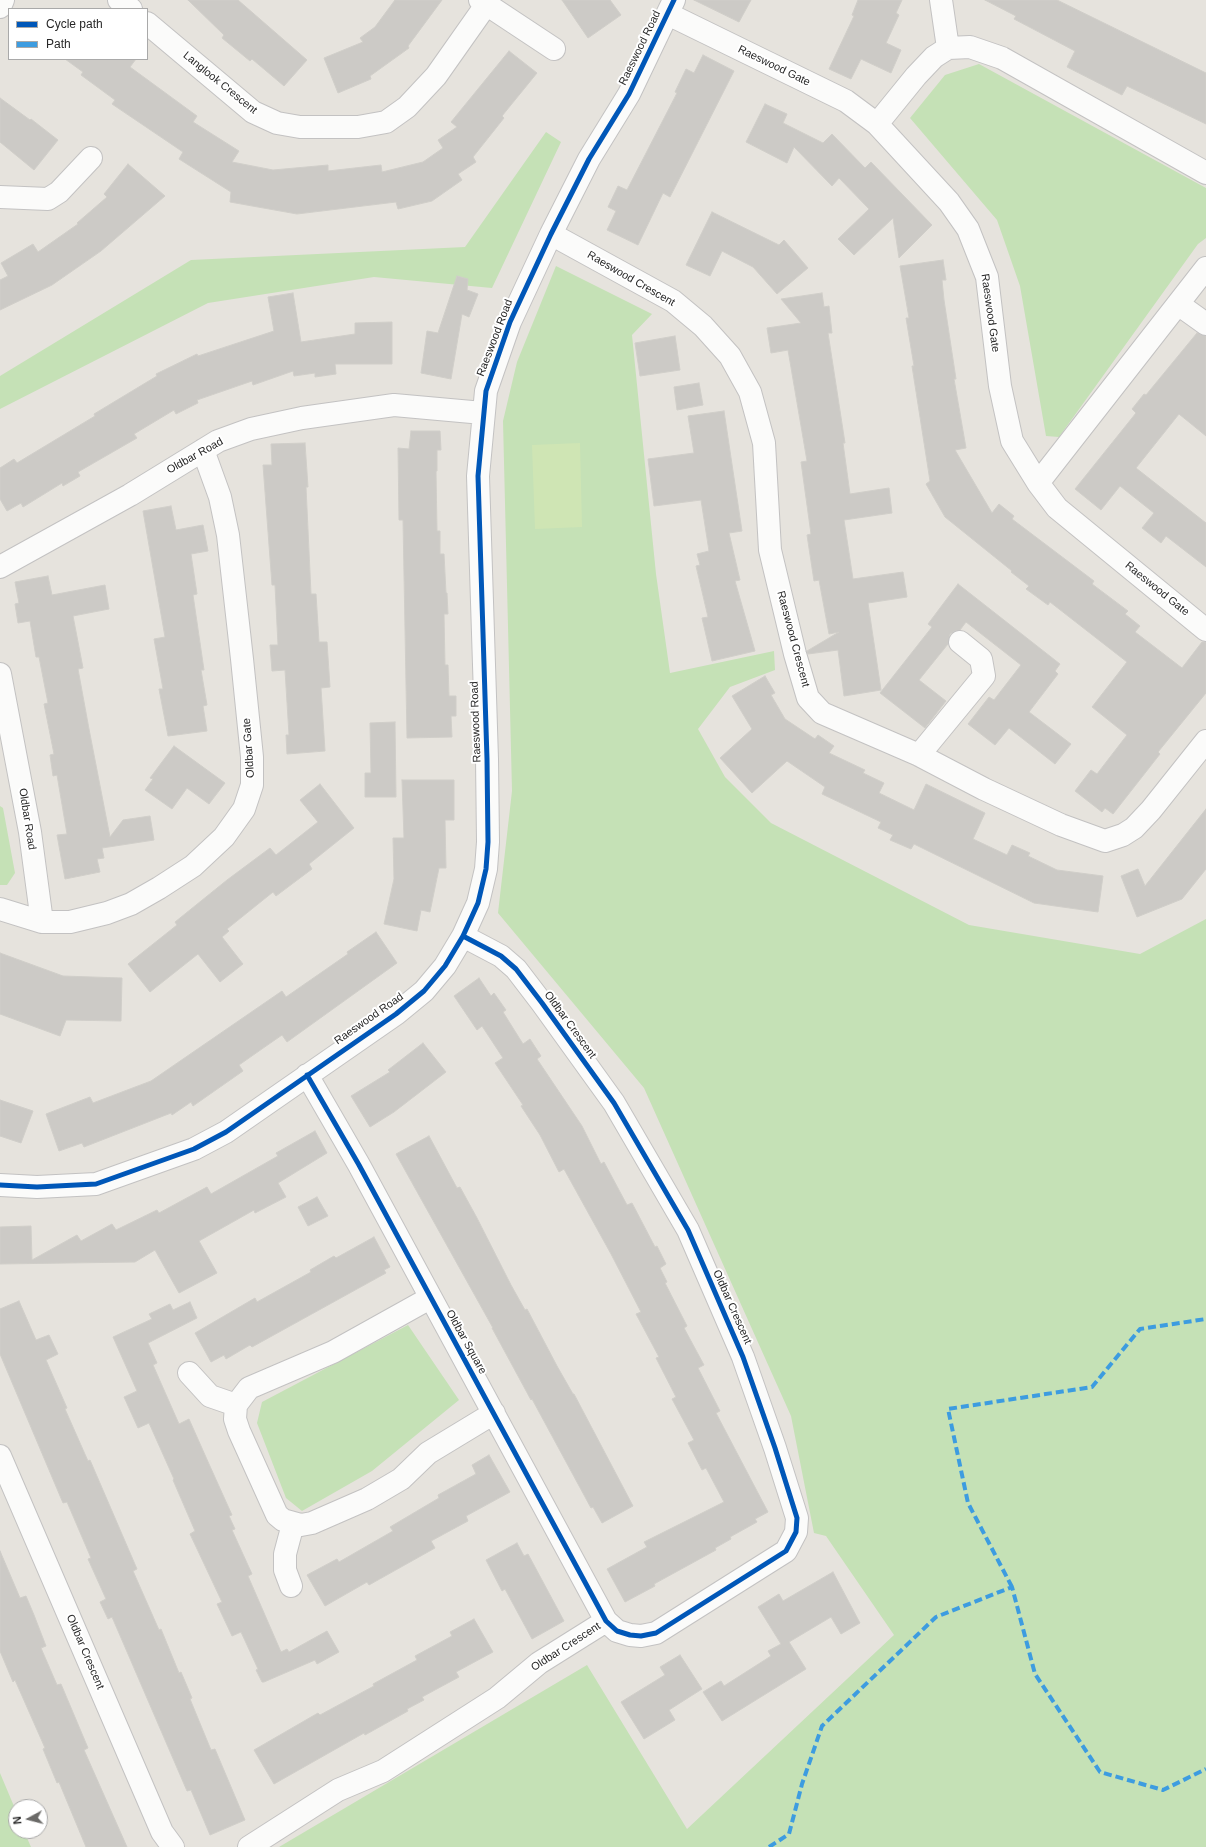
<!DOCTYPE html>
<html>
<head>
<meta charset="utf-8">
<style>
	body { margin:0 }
	#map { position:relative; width:1206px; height:1847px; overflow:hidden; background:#e6e3dd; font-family:Arial,sans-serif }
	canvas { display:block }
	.legend { position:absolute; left:8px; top:8px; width:140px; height:52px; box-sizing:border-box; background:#fff; border:1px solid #a9a9a9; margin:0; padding:5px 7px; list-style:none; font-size:12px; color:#272727 }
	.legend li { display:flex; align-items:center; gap:8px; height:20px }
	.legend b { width:20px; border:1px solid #a9a9a9 }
	.north { position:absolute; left:8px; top:1799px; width:40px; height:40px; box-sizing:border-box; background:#fff; border:1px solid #a9a9a9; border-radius:50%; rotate:263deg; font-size:11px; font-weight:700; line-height:16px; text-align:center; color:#272727 }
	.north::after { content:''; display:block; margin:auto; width:14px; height:18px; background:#6a6967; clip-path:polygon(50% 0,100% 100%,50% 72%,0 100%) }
</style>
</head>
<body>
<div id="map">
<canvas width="1206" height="1847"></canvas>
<ul class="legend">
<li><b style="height:5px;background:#0057b8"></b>Cycle path</li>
<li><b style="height:5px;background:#3d9ce0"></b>Path</li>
</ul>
<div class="north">N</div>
</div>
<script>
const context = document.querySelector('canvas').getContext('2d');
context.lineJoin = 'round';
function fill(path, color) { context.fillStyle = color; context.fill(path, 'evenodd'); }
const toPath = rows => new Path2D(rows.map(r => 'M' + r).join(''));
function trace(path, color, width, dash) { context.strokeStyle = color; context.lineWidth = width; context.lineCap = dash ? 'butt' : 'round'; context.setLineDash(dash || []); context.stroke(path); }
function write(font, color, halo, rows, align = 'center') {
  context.font = font + ' Arial,sans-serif'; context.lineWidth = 4; context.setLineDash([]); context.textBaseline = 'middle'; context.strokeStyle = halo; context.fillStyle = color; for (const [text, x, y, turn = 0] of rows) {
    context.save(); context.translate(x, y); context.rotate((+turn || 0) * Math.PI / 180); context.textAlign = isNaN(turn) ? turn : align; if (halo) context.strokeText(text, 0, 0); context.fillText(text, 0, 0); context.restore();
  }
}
fill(toPath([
	[979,64,1206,188,1206,238,1198,244,1059,437,1046,436,1020,286,997,220,910,118,945,75],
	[546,132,561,142,492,288,374,277,208,303,0,409,0,376,191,260,465,247],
	[556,266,652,314,632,335,656,574,670,673,774,651,775,670,730,687,698,729,725,777,771,823,969,925,1140,954,1206,919,1206,1847,279,1847,587,1665,687,1829,894,1635,826,1536,814,1533,791,1416,644,1088,498,913,512,791,503,421,517,362],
	[0,806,3,808,15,873,7,885,0,885],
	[408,1325,459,1400,372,1471,302,1511,286,1498,257,1423,262,1402],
	[0,1773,16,1811,16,1831,24,1831,31,1847,0,1847]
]), '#c5e1b6');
fill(toPath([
	[580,443,582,527,535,529,532,445]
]), '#cfe5b4');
const building = toPath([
	[188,0,238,0,307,60,284,86,252,59,250,61,222,38,224,35,188,0],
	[395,0,442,0,408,46,409,48,370,76,371,79,338,93,324,58,363,42,360,38,375,27,395,0],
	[562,0,610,0,621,15,588,38,562,0],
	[694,0,751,0,739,22,694,0],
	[858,0,902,0,896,13,899,15,886,43,901,50,891,73,861,59,851,79,829,69,854,16,852,15,858,0],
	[985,0,1057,0,1206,73,1206,124,1127,86,1122,95,1067,67,1075,51,1014,19,1016,16,985,0],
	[509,51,537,73,502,116,504,118,473,157,476,162,458,174,462,180,432,201,398,209,396,202,297,214,230,202,231,192,179,159,183,152,112,104,115,100,81,75,83,72,65,59,136,59,130,67,197,116,193,122,239,151,232,162,273,170,328,165,328,171,381,165,382,172,423,162,443,148,438,140,457,127,451,122,509,51],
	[703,55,734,71,670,197,663,193,638,245,607,230,616,211,608,207,618,186,627,190,677,93,675,92,686,69,694,73,703,55],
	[0,98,30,120,31,119,58,140,34,170,0,142,0,98],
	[765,104,787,114,783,123,823,143,832,134,865,168,871,162,932,225,899,258,893,218,854,255,838,239,869,209,839,178,832,186,794,147,787,163,746,142,765,104],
	[128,164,165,196,101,251,52,285,0,310,0,280,8,276,1,263,33,244,38,252,78,224,77,223,107,197,104,194,128,164],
	[712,212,779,245,784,240,808,268,777,294,753,267,722,251,710,276,686,265,712,212],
	[943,260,946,280,942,280,944,300,956,379,954,379,966,448,955,450,992,513,999,504,1014,516,1012,519,1094,581,1092,584,1128,611,1125,614,1140,626,1135,632,1182,668,1202,642,1206,642,1206,693,1158,752,1160,754,1113,814,1105,808,1102,812,1075,791,1091,770,1097,774,1127,735,1092,707,1127,662,1050,602,1048,605,1026,589,1029,586,1011,572,1012,571,945,517,926,484,930,481,912,366,914,366,906,318,909,318,900,266,943,260],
	[457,276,468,279,467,290,478,294,469,317,462,314,451,379,421,373,427,331,438,333,457,276],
	[293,293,301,342,355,334,355,323,392,322,392,364,335,364,336,374,315,377,315,373,294,376,293,371,253,385,252,381,197,400,198,403,176,414,174,410,134,434,137,438,78,472,80,476,63,486,62,483,23,507,21,503,7,511,0,499,0,468,14,459,17,463,95,416,94,414,157,376,156,374,197,354,198,356,274,331,268,297,293,293],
	[822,293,824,307,829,306,832,333,828,333,845,443,843,443,850,494,889,488,892,513,844,520,853,579,903,572,907,597,868,603,881,690,844,696,838,650,808,654,807,651,839,632,829,634,819,580,814,581,807,535,811,534,801,462,807,461,788,350,771,353,767,328,801,323,781,299,822,293],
	[1197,333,1206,336,1206,436,1179,414,1136,468,1206,523,1206,567,1166,536,1161,543,1142,528,1154,513,1120,486,1101,510,1075,489,1136,413,1132,409,1144,394,1146,395,1197,333],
	[675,336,680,370,640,376,635,343,675,336],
	[699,383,703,405,677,410,674,387,699,383],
	[724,411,742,531,729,533,740,580,735,581,755,651,712,661,702,618,708,617,696,566,700,565,697,554,709,551,701,500,654,506,648,459,694,453,688,416,724,411],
	[411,431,440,431,441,450,437,450,437,471,436,471,437,531,440,531,440,554,444,554,446,593,447,593,448,614,444,614,445,665,448,665,449,696,456,696,456,716,451,716,452,737,407,738,403,520,399,520,398,448,409,449,411,431],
	[305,443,308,487,306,487,311,594,316,594,319,642,327,642,330,687,321,688,325,751,287,754,286,735,289,735,285,670,272,671,270,645,278,645,275,585,272,585,263,465,272,465,271,444,305,443],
	[171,506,176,530,203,525,208,551,191,554,197,594,193,595,204,670,201,670,207,705,203,706,207,731,168,736,159,689,163,689,154,639,165,637,143,511,171,506],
	[48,576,52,595,105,585,109,609,73,616,83,668,78,669,89,729,110,837,123,820,150,816,154,840,102,848,104,858,97,859,100,872,65,879,57,835,67,834,57,775,53,776,50,755,54,754,44,704,48,703,39,657,36,657,30,621,18,623,15,604,19,603,15,582,48,576],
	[958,584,1060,664,1055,671,1058,674,1029,712,1071,744,1055,764,1009,728,995,745,968,724,989,697,994,700,1021,665,966,622,960,630,955,631,950,634,948,644,919,680,946,701,925,728,880,693,932,627,928,624,958,584],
	[765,676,775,693,771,695,785,719,815,739,818,735,834,746,829,753,865,770,863,773,884,783,879,793,914,810,926,784,985,813,973,839,1007,855,1012,845,1030,853,1028,856,1057,870,1103,876,1098,912,1034,903,914,844,911,849,890,840,893,835,878,828,881,822,822,794,825,787,787,761,752,793,720,758,752,729,732,696,765,676],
	[395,722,396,797,365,797,365,773,371,773,370,723,395,722],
	[174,746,225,783,209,804,187,788,172,809,145,790,153,779,150,778,174,746],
	[402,780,454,780,454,820,445,820,446,868,439,868,430,912,421,910,417,931,384,924,394,879,393,838,404,838,402,780],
	[320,784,354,828,309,864,312,869,276,896,273,892,227,929,229,931,222,937,243,964,220,982,198,954,150,992,128,964,177,925,175,922,227,880,270,848,276,855,318,822,300,800,320,784],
	[1206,809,1206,869,1182,899,1137,917,1121,876,1138,869,1145,886,1206,809],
	[376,932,397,963,287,1042,282,1035,259,1051,239,1065,243,1071,193,1106,191,1102,172,1115,171,1113,84,1147,82,1143,59,1151,46,1114,90,1097,93,1103,151,1081,282,991,286,997,348,954,347,952,376,932],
	[0,953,63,976,122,978,121,1021,66,1020,60,1036,0,1014,0,953],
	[479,978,491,996,494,993,506,1010,503,1012,523,1044,530,1039,541,1056,537,1059,582,1126,601,1164,604,1162,627,1205,632,1203,655,1247,657,1246,666,1264,660,1268,667,1282,665,1283,687,1326,684,1328,704,1365,698,1368,720,1411,716,1413,768,1512,755,1519,757,1522,730,1537,731,1539,715,1548,716,1550,654,1584,655,1586,625,1602,607,1569,647,1547,644,1542,724,1502,706,1468,702,1470,688,1443,694,1440,672,1399,676,1397,656,1358,659,1357,636,1314,641,1312,611,1254,564,1169,559,1172,540,1135,521,1106,523,1105,495,1063,503,1058,482,1026,477,1030,454,996,479,978],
	[423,1043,446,1072,394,1112,370,1127,351,1096,390,1072,388,1070,423,1043],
	[0,1100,33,1111,21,1143,0,1136,0,1100],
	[315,1131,327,1153,278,1183,286,1197,255,1213,254,1210,199,1241,217,1273,179,1293,155,1250,135,1262,0,1264,0,1227,31,1226,32,1260,77,1235,81,1241,112,1224,116,1230,157,1210,159,1213,207,1187,211,1194,278,1156,276,1153,315,1131],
	[429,1136,457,1188,460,1187,477,1218,511,1285,525,1310,527,1309,557,1366,573,1394,574,1394,633,1506,602,1523,593,1507,591,1508,532,1399,531,1400,492,1328,493,1328,396,1154,429,1136],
	[317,1197,328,1216,308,1226,298,1207,317,1197],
	[374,1237,390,1267,384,1270,386,1273,252,1347,250,1345,226,1359,224,1355,211,1362,195,1333,255,1298,257,1302,311,1272,310,1270,334,1256,336,1258,374,1237],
	[19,1301,36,1340,49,1335,58,1354,46,1360,67,1408,65,1409,88,1461,90,1460,137,1569,133,1571,159,1630,161,1629,179,1673,181,1672,192,1698,190,1699,211,1750,215,1749,245,1820,210,1835,191,1790,187,1791,112,1617,108,1619,100,1602,106,1599,88,1559,91,1558,67,1502,63,1503,0,1354,0,1309,19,1301],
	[190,1302,197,1318,148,1343,157,1363,153,1365,179,1424,189,1419,209,1464,232,1515,229,1516,235,1529,232,1530,252,1574,248,1576,281,1652,287,1649,289,1652,327,1631,339,1652,317,1664,315,1660,264,1682,262,1682,256,1670,258,1669,241,1632,232,1636,217,1604,222,1602,190,1534,195,1531,173,1480,174,1479,149,1423,138,1428,124,1397,137,1391,113,1337,152,1319,149,1314,170,1304,173,1310,190,1302],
	[489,1455,510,1492,466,1516,468,1521,431,1541,435,1548,369,1585,367,1582,325,1606,307,1575,337,1559,339,1562,393,1531,390,1527,439,1498,438,1495,476,1474,472,1465,489,1455],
	[517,1543,524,1556,528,1554,564,1621,532,1639,505,1589,502,1591,486,1560,517,1543],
	[0,1551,20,1598,26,1596,34,1615,46,1646,41,1648,57,1685,61,1684,88,1748,84,1750,127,1847,86,1847,59,1782,57,1783,43,1749,45,1748,15,1680,13,1682,0,1651,0,1551],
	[833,1572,860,1623,841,1634,831,1617,789,1642,806,1669,722,1721,703,1692,721,1681,724,1686,771,1656,768,1651,781,1644,758,1607,779,1594,783,1601,833,1572],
	[474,1619,493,1652,456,1672,459,1677,422,1697,424,1700,407,1709,408,1711,365,1735,364,1733,274,1784,254,1750,318,1713,320,1715,346,1701,374,1686,373,1684,417,1660,415,1656,452,1636,450,1632,474,1619],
	[680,1655,702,1689,669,1710,675,1720,644,1739,621,1702,665,1675,660,1667,680,1655]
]);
fill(building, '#cccac6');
trace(building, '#d0cec9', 1);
const minor = toPath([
	[119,0,131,9],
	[480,0,554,49],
	[941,0,948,48],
	[0,7,3,0],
	[668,14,846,101,877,124,949,202,968,229,987,277,1000,386,1012,441,1038,483,1057,508,1206,630],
	[147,23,253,112,277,123,300,127,358,127,386,122,407,107,436,76,486,5],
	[877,124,916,76,934,57,948,48,970,47,1002,58,1206,173],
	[0,197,48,199,59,192,91,158],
	[551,234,673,301,703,326,730,356,750,392,764,443,770,550,795,654,808,698,822,713,919,755,984,789,1061,825,1105,841,1123,835,1134,828,1151,810,1206,741],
	[1178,304,1206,324],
	[1038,483,1206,268],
	[0,567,130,495,218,441,251,429,302,418,394,405,483,413],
	[0,674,30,832,42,922],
	[919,755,984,676,981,659,960,642],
	[0,909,42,922,70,922,107,913,131,904,159,888,193,866,224,837,244,809,252,785,252,757,242,659,228,535,220,497,203,450],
	[307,1075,359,1165,606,1621,617,1631,630,1635,641,1636,656,1633,786,1551,796,1532,797,1518,775,1448,743,1357,688,1230,614,1103,542,1003,516,969,501,956,463,936],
	[0,1185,37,1187,96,1184,194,1149,226,1132,396,1014,424,991,445,966,463,936,478,903,486,869,488,842,487,759,478,476,486,391,510,322,551,234,589,159,629,94,674,0],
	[430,1298,333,1352,249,1388,236,1405,235,1419,239,1431,277,1515,283,1520,301,1525,312,1523,367,1499,401,1479,428,1453,494,1413],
	[189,1373,210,1396,236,1405],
	[0,1456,162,1832,173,1847],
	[291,1586,285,1570,285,1554,293,1524],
	[249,1847,338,1790,383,1771,497,1698,539,1663,606,1621]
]);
trace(minor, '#c3c2c2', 24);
trace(minor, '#fbfbfa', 22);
trace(toPath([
	[1012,1587,968,1503,948,1409,1092,1387,1140,1329,1206,1319],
	[769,1847,789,1834,802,1784,822,1726,936,1617,1012,1587,1035,1674,1100,1772,1163,1790,1206,1769]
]), '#3d9ce0', 4, [8, 4]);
trace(toPath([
	[307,1075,359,1165,606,1621,617,1631,630,1635,641,1636,656,1633,786,1551,796,1532,797,1518,775,1448,743,1357,688,1230,614,1103,542,1003,516,969,501,956,463,936],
	[0,1185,37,1187,96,1184,194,1149,226,1132,396,1014,424,991,445,966,463,936,478,903,486,869,488,842,487,759,478,476,486,391,510,322,551,234,589,159,629,94,674,0]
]), '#0057b8', 5);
write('11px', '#272727', '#fff', [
	["Raeswood Road",640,48,-64],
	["Raeswood Gate",774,66,26],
	["Langlook Crescent",220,83,39],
	["Raeswood Crescent",631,279,30],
	["Raeswood Gate",990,313,82],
	["Raeswood Road",495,338,-69],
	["Oldbar Road",195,456,-29],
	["Raeswood Gate",1157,589,39],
	["Raeswood Crescent",793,639,75],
	["Raeswood Road",476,722,-92],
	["Oldbar Gate",249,748,-94],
	["Oldbar Road",27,819,81],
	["Raeswood Road",369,1019,-35],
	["Oldbar Crescent",570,1025,54],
	["Oldbar Crescent",732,1307,66],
	["Oldbar Square",466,1342,61],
	["Oldbar Crescent",566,1647,-33],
	["Oldbar Crescent",85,1652,67]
]);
</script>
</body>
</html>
